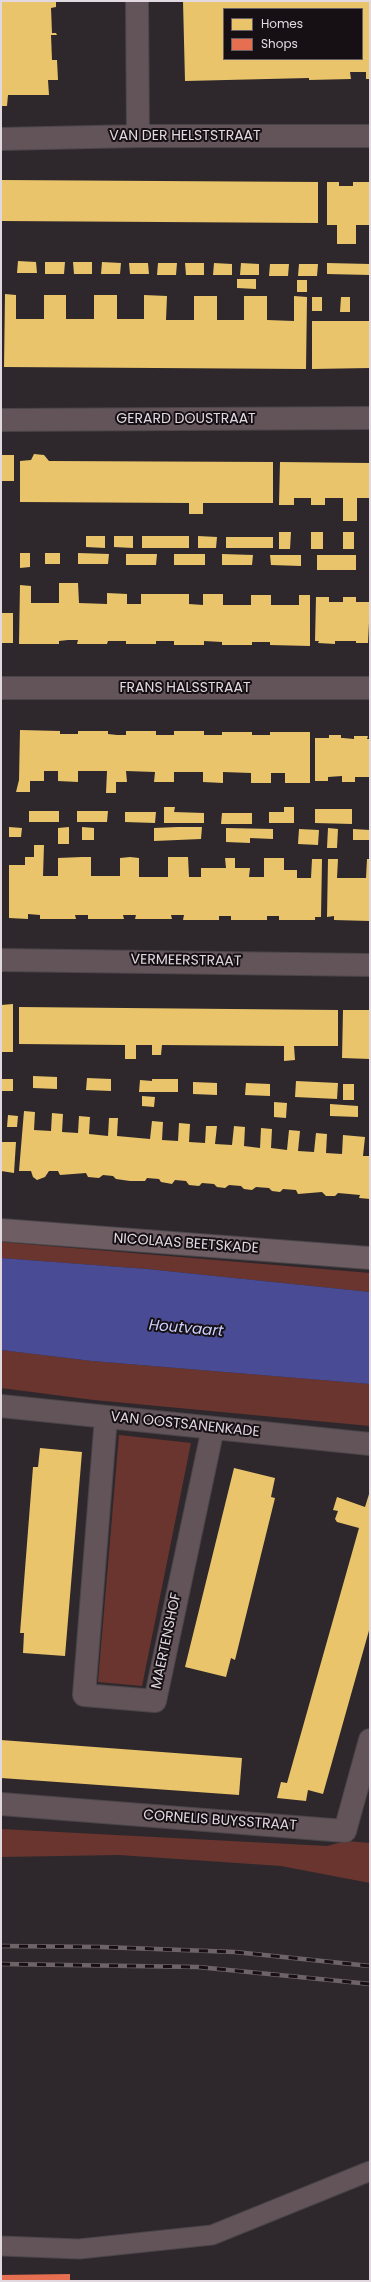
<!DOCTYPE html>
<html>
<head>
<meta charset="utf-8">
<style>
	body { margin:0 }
	#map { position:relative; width:371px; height:2282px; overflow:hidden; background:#2e282d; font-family:Poppins,sans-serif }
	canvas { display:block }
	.frame { position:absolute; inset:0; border:2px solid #e1d9df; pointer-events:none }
	.legend { position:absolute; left:223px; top:8px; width:140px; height:52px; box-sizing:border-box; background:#161014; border:1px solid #676065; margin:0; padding:5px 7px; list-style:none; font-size:12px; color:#e1d9df }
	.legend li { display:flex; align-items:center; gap:8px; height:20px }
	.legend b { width:20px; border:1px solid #676065 }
</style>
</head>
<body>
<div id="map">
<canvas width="371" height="2282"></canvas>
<div class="frame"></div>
<ul class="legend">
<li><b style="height:11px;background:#e9c46a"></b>Homes</li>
<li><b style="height:11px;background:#e76f51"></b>Shops</li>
</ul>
</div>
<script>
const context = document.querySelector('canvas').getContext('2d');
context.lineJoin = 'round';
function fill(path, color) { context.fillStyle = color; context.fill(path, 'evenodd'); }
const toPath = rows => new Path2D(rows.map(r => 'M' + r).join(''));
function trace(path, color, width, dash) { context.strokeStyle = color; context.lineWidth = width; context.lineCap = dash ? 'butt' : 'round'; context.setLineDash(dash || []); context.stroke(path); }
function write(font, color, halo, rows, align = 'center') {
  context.font = font + ' Poppins,sans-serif'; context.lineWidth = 4; context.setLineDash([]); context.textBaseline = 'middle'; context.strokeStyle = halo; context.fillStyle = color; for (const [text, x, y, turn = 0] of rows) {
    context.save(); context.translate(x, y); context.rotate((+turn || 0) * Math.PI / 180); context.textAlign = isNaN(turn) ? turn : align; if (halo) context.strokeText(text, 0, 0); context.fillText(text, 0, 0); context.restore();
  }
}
fill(toPath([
	[1,1242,370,1273,370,1292,147,1269,1,1258],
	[1,1350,92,1361,370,1384,370,1426,94,1400,1,1388],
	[119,1435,191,1443,142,1686,98,1682],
	[1,1829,327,1846,346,1841,370,1843,370,1883,281,1866,119,1855,1,1857]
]), '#6a352f');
fill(toPath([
	[1,1258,147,1269,370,1292,370,1384,92,1361,1,1350]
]), '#4a4b95');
fill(toPath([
	[1,1,56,1,56,7,51,8,52,33,56,33,57,35,51,35,52,60,57,60,58,80,48,80,49,95,8,95,7,106,1,106],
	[183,1,370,1,370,79,366,79,366,72,350,72,351,79,309,80,309,78,185,81],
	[224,9,362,9,362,59,224,59],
	[2,180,318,182,318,223,2,221],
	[327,182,339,182,339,186,353,186,353,182,370,182,370,225,356,225,356,244,337,244,337,225,327,225],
	[18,261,36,262,37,273,17,273],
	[45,262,65,262,64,274,45,274],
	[73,262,92,262,92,274,74,274],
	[102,262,121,263,120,274,101,274],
	[129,263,148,263,149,274,130,274],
	[158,263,177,263,176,275,157,275],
	[185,263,204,263,204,275,186,275],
	[214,263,232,264,232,275,213,275],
	[241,263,259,264,259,275,240,275],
	[327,263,370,264,370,275,327,274],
	[270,264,289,264,288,276,269,276],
	[299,264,318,264,317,276,298,276],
	[237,279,256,279,256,289,237,288],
	[297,280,307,280,307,292,297,292],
	[5,294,16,295,16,319,44,319,44,295,66,295,66,319,94,319,94,295,117,295,117,319,144,319,144,295,167,296,166,320,194,320,194,296,217,296,217,320,244,320,244,296,267,296,267,320,294,321,294,296,307,297,306,369,4,367],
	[312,297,322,297,322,311,312,311],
	[341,297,350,297,350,312,340,312],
	[312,321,370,321,370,368,312,369],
	[34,454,44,455,49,461,273,462,273,503,203,503,203,514,189,514,189,503,20,502,20,461,31,460],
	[1,455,14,455,14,481,1,481],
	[280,462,370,463,370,498,357,498,357,521,343,521,343,498,325,498,325,505,311,505,311,498,294,498,294,505,279,505],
	[279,532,291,532,290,549,279,549],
	[311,532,323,532,323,549,311,549],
	[343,532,354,532,354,549,343,549],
	[86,536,105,536,105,548,86,547],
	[114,536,133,536,133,548,114,547],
	[142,536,189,536,189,548,142,548],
	[198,536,217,537,216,548,198,548],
	[226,537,273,537,273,548,226,548],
	[20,553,30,553,30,567,20,568],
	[45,553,60,553,60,564,45,564],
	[78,553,109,554,108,564,78,564],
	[126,554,157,554,156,565,126,565],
	[174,554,205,554,205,565,174,565],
	[222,554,253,555,252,565,222,565],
	[270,555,301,555,301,566,271,565],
	[317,555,356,555,356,570,317,570],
	[59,583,78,583,79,603,107,604,107,593,127,594,127,604,141,604,141,594,189,594,189,604,203,605,203,594,223,594,223,605,251,605,251,595,271,595,271,605,299,605,299,595,310,595,310,646,270,645,270,642,252,642,252,645,222,645,222,642,204,641,204,645,174,645,174,641,156,641,156,644,126,644,126,641,108,641,107,644,77,644,78,640,68,640,59,641,59,644,19,644,20,585,31,586,31,603,59,603],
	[316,597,329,597,329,602,343,602,343,597,356,597,356,602,370,602,368,643,356,643,356,641,335,641,335,644,318,643,319,641,315,641],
	[1,613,13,613,13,643,1,643],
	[20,730,60,731,60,734,78,734,78,731,108,731,108,734,117,735,126,735,126,731,156,731,156,735,174,735,174,731,204,731,204,735,222,735,222,732,252,732,252,735,270,735,270,732,310,732,310,783,285,783,285,773,271,773,271,783,251,783,251,773,223,772,223,783,203,782,203,772,174,772,174,782,154,782,155,772,126,771,127,782,116,782,116,793,106,793,107,771,78,771,78,782,58,781,58,771,44,771,44,781,30,781,30,792,16,792,19,780],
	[329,735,341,735,341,738,343,738,354,739,354,736,368,736,367,739,370,739,370,782,369,777,355,777,355,782,342,782,342,776,328,777,328,781,315,781,315,738,329,738],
	[164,807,175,807,174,812,204,813,204,823,164,823],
	[284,807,294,807,294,823,269,823,269,812,284,812],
	[315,809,352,809,352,824,315,823],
	[29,811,59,811,59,822,29,822],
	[77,811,108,811,107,822,77,822],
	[125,812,156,812,155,823,125,822],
	[222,813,252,813,252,824,221,824],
	[9,827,22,828,21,837,9,837],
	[69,827,69,844,58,844,58,828],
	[82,827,94,828,94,840,82,840],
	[178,827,202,827,201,839,154,841,154,828],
	[226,828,273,829,273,839,250,838,250,843,226,842],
	[328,828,338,829,337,848,327,848],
	[299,829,319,830,318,845,298,844],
	[353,829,370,830,370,840,353,840],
	[34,845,44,845,43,876,58,876,58,858,82,857,91,857,91,876,120,876,120,858,130,857,139,858,139,877,168,877,168,857,188,857,189,877,201,877,201,868,226,868,225,858,235,858,235,868,250,868,249,877,264,877,264,858,284,858,284,870,297,870,297,878,311,878,312,859,322,859,321,917,315,917,315,920,279,920,279,916,267,916,267,920,231,920,231,916,219,916,219,920,183,920,184,915,171,915,172,919,135,919,136,915,123,915,124,919,88,919,88,915,75,915,76,919,40,919,40,915,28,914,28,919,9,918,9,865,25,865,25,857,34,857],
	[328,859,338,859,337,878,366,878,367,859,370,859,370,921,334,920,334,916,327,917],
	[13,1004,13,1052,1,1052,1,1005],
	[19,1007,338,1010,338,1046,294,1046,295,1060,284,1061,284,1046,162,1045,161,1055,152,1055,152,1045,136,1045,136,1059,125,1059,125,1045,19,1044],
	[343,1010,370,1010,370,1059,342,1058],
	[33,1076,57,1077,57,1089,33,1088],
	[87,1078,111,1079,111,1091,86,1090],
	[1,1079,13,1079,13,1091,1,1091],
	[152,1079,178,1079,178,1092,139,1092,140,1080,152,1081],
	[296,1081,338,1083,337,1099,295,1097],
	[193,1082,217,1083,217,1095,193,1094],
	[246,1083,270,1084,270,1096,245,1095],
	[343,1084,354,1084,354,1100,343,1100],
	[142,1096,155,1097,154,1107,142,1106],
	[274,1102,287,1103,286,1118,274,1117],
	[330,1104,358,1106,358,1117,330,1116],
	[24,1111,35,1112,34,1130,51,1131,52,1113,63,1114,62,1132,78,1133,79,1116,90,1117,89,1134,108,1136,109,1118,118,1118,117,1136,150,1139,152,1121,163,1122,162,1140,178,1141,179,1123,190,1124,189,1142,205,1143,206,1126,217,1126,215,1144,232,1145,234,1126,245,1127,244,1146,260,1148,261,1128,272,1129,271,1148,287,1150,289,1130,300,1131,298,1151,314,1152,316,1133,327,1134,326,1153,342,1154,343,1135,365,1137,363,1156,370,1156,370,1199,359,1198,360,1195,338,1193,335,1196,326,1196,322,1192,298,1194,296,1190,283,1189,280,1192,272,1191,269,1188,256,1187,252,1190,244,1189,241,1186,229,1185,225,1188,217,1187,214,1184,202,1183,199,1186,189,1185,186,1181,175,1180,172,1184,161,1182,159,1179,147,1178,145,1181,130,1181,116,1179,113,1176,103,1175,99,1178,88,1177,86,1173,60,1175,58,1171,49,1171,45,1177,37,1180,33,1177,31,1171,19,1171],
	[8,1115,18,1116,17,1127,7,1127],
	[1,1142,16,1142,14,1173,1,1171],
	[40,1448,82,1452,65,1656,23,1653,24,1633,20,1633,33,1467,38,1467],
	[234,1468,275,1478,271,1497,275,1498,235,1660,231,1658,226,1677,185,1667],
	[370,1491,370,1627,323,1794,308,1790,306,1801,277,1798,281,1782,287,1783,359,1528,337,1522,335,1519,338,1511,333,1510,337,1497,365,1507],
	[1,1740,242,1758,239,1795,1,1778]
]), '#e9c46a');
fill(toPath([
	[70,2274,70,2281,1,2281,1,2275]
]), '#e76f51');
const lane = toPath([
	[1,2246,79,2249,212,2235,370,2171]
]);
const street = toPath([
	[137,1,138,136],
	[1,139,138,136,370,136],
	[1,420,370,418],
	[1,688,370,688],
	[1,960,370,965],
	[1,1406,370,1444],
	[106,1417,84,1695,155,1701,213,1428],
	[1,1804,345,1831,370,1740]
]);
const secondary = toPath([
	[1,1230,370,1258]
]);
trace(lane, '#4a4549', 21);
trace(street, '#4a4549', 24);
trace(secondary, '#4a4549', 24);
trace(lane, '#625458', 19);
trace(street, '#625458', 22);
trace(secondary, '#6e5e63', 22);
const rail = toPath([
	[1,1946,102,1947,235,1952,370,1966],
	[1,1964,198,1967,370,1984]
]);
trace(rail, '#6e6468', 4.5);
trace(rail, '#161014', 3, [9]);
write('14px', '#e1d9df', '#161014', [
	["VAN DER HELSTSTRAAT",185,136],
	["GERARD DOUSTRAAT",186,419],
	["FRANS HALSSTRAAT",185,688],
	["VERMEERSTRAAT",186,961,1],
	["NICOLAAS BEETSKADE",186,1244,4],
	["VAN OOSTSANENKADE",185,1425,6],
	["MAERTENSHOF",167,1641,-78],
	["CORNELIS BUYSSTRAAT",220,1821,4]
]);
write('italic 15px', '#cbd1fe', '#161014', [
	["Houtvaart",186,1329,5]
]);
</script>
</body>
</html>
